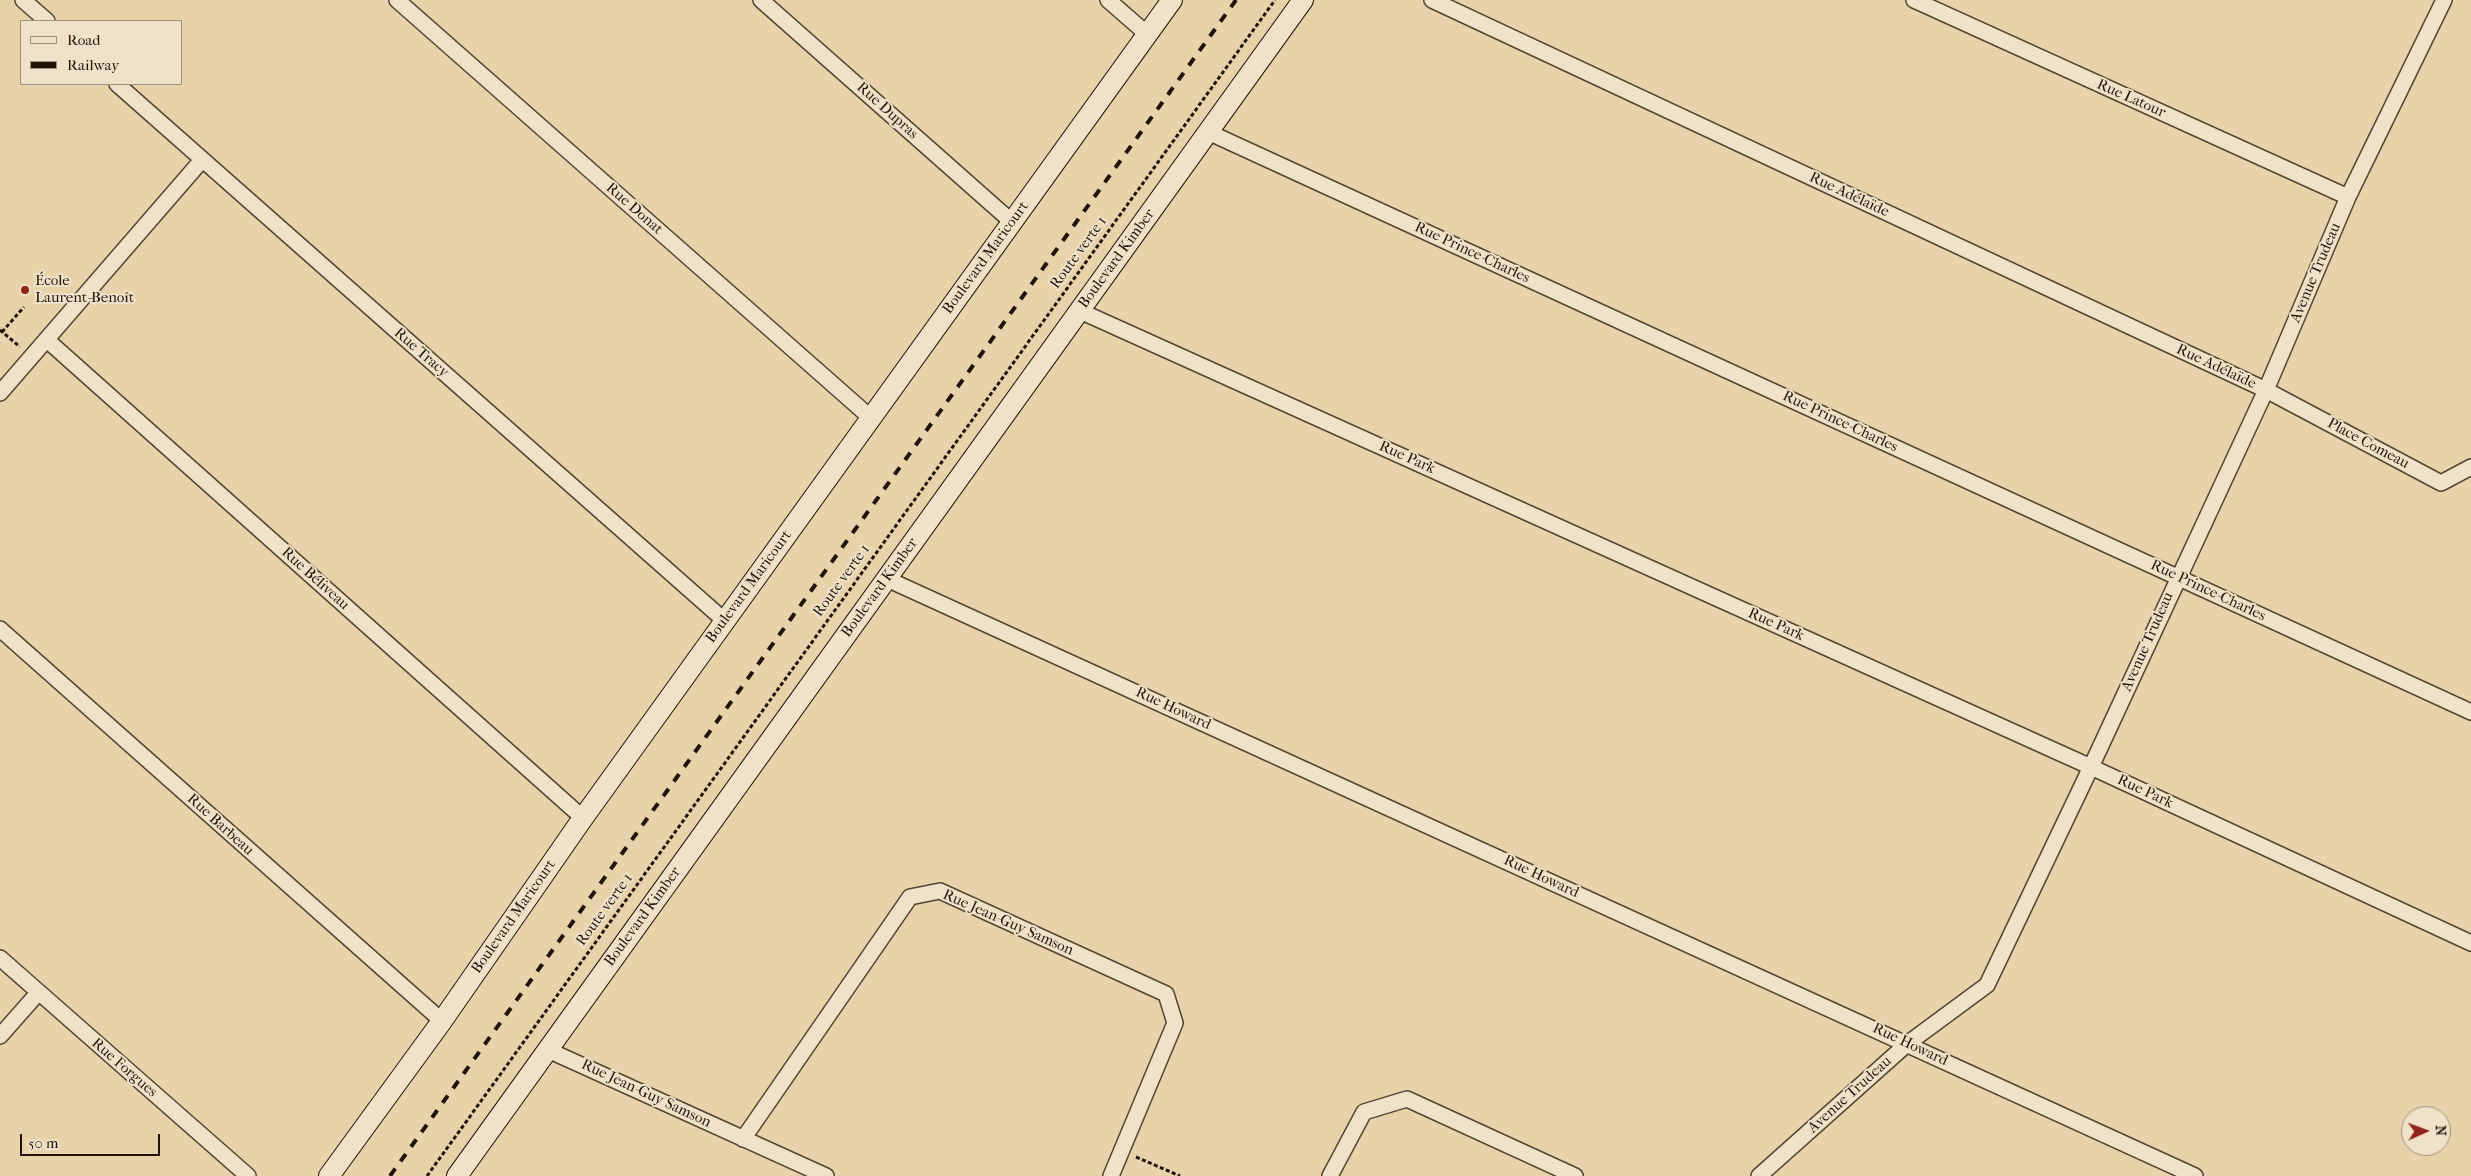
<!DOCTYPE html>
<html>
<head>
<meta charset="utf-8">
<style>
	body { margin:0 }
	#map { position:relative; width:2471px; height:1176px; overflow:hidden; background:#e8d2aa; font-family:"IM FELL French Canon",serif }
	canvas { display:block }
	.legend { position:absolute; left:20px; top:20px; width:162px; height:65px; box-sizing:border-box; background:#f0e2c8; border:1px solid #9d907c; margin:0; padding:6px 9px; list-style:none; font-size:15px; color:#201409 }
	.legend li { display:flex; align-items:center; gap:10px; height:25px }
	.legend b { width:25px; border:1px solid #9d907c }
	.north { position:absolute; left:2401px; top:1106px; width:50px; height:50px; box-sizing:border-box; background:#f0e2c8; border:1px solid #9d907c; border-radius:50%; rotate:88deg; font-size:14px; font-weight:700; line-height:20px; text-align:center; color:#201409 }
	.north::after { content:''; display:block; margin:auto; width:18px; height:22px; background:#8f2418; clip-path:polygon(50% 0,100% 100%,50% 72%,0 100%) }
	.scale { position:absolute; left:20px; top:1134px; width:140px; height:22px; box-sizing:border-box; border:2px solid #201409; border-top:0; padding-left:6px; font-size:15px; line-height:18px; white-space:nowrap; color:#201409; -webkit-text-stroke:4px #f0e2c8; paint-order:stroke }
</style>
</head>
<body>
<div id="map">
<canvas width="2471" height="1176"></canvas>
<ul class="legend">
<li><b style="height:6px;background:#f0e2c8"></b>Road</li>
<li><b style="height:6px;background:#201409"></b>Railway</li>
</ul>
<div class="north">N</div>
<div class="scale">50 m</div>
</div>
<script>
const context = document.querySelector('canvas').getContext('2d');
context.lineJoin = 'round';
const toPath = rows => new Path2D(rows.map(r => 'M' + r).join(''));
function trace(path, color, width, dash) { context.strokeStyle = color; context.lineWidth = width; context.lineCap = dash ? 'butt' : 'round'; context.setLineDash(dash || []); context.stroke(path); }
function write(font, color, halo, rows, align = 'center') {
  context.font = font + ' "IM FELL French Canon",serif'; context.lineWidth = 4; context.setLineDash([]); context.textBaseline = 'middle'; context.strokeStyle = halo; context.fillStyle = color; for (const [text, x, y, turn = 0] of rows) {
    context.save(); context.translate(x, y); context.rotate((+turn || 0) * Math.PI / 180); context.textAlign = isNaN(turn) ? turn : align; if (halo) context.strokeText(text, 0, 0); context.fillText(text, 0, 0); context.restore();
  }
}
const street = toPath([
	[23,0,47,21],
	[397,0,871,418],
	[761,0,1012,222],
	[1108,0,1147,34],
	[1432,0,2266,390,2441,483,2471,467],
	[1914,0,2348,197],
	[117,84,725,621],
	[1208,132,2471,712],
	[1080,311,2091,767,2471,943],
	[47,340,583,818],
	[0,393,202,160],
	[887,579,2195,1176],
	[0,629,442,1021],
	[0,958,248,1176],
	[0,1036,38,993],
	[548,1050,826,1176],
	[743,1139,910,897,940,891,1166,994,1175,1023,1111,1176],
	[1330,1176,1364,1112,1407,1099,1575,1176],
	[1759,1176,1907,1044,1987,985,2091,767,2266,390,2348,197,2444,0]
]);
const secondary = toPath([
	[329,1176,442,1021,583,818,1172,0],
	[457,1176,1303,0]
]);
trace(street, '#524431', 18);
trace(secondary, '#201409', 22);
trace(toPath([
	[0,330,20,347],
	[2,332,24,307],
	[1136,1157,1180,1176],
	[427,1176,1275,0]
]), '#201409', 3, [4, 2.5]);
trace(street, '#f0e2c8', 15);
trace(secondary, '#f0e2c8', 20);
trace(toPath([
	[390,1176,1236,0]
]), '#201409', 4, [9, 9]);
for (const [x, y, r, color] of [
	[25,290,5,"#8f2418"]
]) { const dot = new Path2D(); dot.arc(x, y, r, 0, 2 * Math.PI); context.fillStyle = color; context.fill(dot); trace(dot, '#f0e2c8', 2); }
write('15px', '#201409', '#f0e2c8', [
	["Rue Latour",2131,99,24],
	["Rue Dupras",887,111,42],
	["Rue Adélaïde",1849,195,25],
	["Rue Donat",634,209,41],
	["Route verte 1",1079,253,-54],
	["Rue Prince-Charles",1472,253,25],
	["Boulevard Maricourt",986,258,-54],
	["Boulevard Kimber",1117,259,-54],
	["Avenue Trudeau",2316,273,-67],
	["Rue Tracy",421,353,41],
	["Rue Adélaïde",2216,367,25],
	["Rue Prince-Charles",1840,422,25],
	["Place Comeau",2368,444,28],
	["Rue Park",1407,458,24],
	["Rue Béliveau",315,579,42],
	["Route verte 1",842,581,-54],
	["Boulevard Maricourt",749,587,-54],
	["Boulevard Kimber",880,588,-54],
	["Rue Prince-Charles",2208,591,25],
	["Rue Park",1776,625,24],
	["Avenue Trudeau",2148,642,-66],
	["Rue Howard",1173,709,25],
	["Rue Park",2145,792,25],
	["Rue Barbeau",220,825,42],
	["Rue Howard",1541,877,25],
	["Route verte 1",605,910,-54],
	["Boulevard Maricourt",514,917,-55],
	["Boulevard Kimber",643,917,-54],
	["Rue Jean-Guy Samson",1008,923,24],
	["Rue Howard",1910,1045,25],
	["Rue Forgues",124,1068,41],
	["Rue Jean-Guy Samson",646,1094,25],
	["Avenue Trudeau",1850,1095,-42]
]);
write('15px', '#201409', '#f0e2c8', [
	["École",35,281],
	["Laurent-Benoît",35,298]
], 'left');
</script>
</body>
</html>
